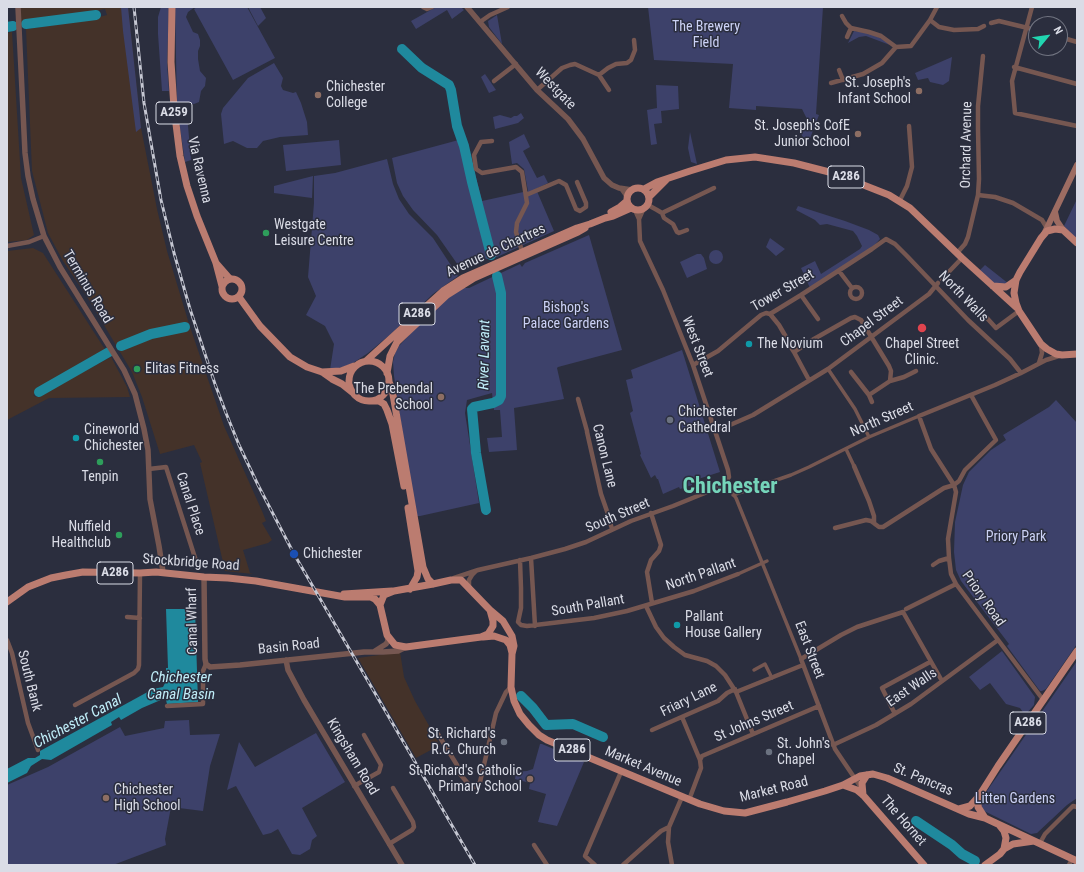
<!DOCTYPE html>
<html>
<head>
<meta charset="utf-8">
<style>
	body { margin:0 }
	#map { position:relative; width:1084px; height:872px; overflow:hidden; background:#2b2e3e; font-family:"Roboto Condensed",sans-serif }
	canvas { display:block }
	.frame { position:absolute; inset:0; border:8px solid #dadce6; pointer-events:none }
	.north { position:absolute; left:1028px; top:16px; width:40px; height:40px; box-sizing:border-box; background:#2b2e3e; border:1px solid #717481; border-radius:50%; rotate:61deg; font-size:11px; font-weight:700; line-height:16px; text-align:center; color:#dadce6 }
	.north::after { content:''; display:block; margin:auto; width:14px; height:18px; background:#21d5b0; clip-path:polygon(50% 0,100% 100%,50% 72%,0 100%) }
</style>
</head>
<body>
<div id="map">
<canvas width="1084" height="872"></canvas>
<div class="frame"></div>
<div class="north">N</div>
</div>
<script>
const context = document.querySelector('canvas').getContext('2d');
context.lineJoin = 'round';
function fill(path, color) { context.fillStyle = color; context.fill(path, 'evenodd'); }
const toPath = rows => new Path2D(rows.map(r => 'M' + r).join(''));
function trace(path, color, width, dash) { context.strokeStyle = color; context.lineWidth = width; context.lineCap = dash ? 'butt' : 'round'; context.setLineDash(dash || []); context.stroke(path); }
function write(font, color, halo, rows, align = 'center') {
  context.font = font + ' "Roboto Condensed",sans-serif'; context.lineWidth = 3; context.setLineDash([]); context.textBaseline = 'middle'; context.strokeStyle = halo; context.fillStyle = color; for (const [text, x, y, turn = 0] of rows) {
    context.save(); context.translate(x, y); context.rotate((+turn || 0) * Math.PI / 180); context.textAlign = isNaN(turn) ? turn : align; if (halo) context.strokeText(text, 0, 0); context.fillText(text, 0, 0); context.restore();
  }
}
fill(toPath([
	[19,7,128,7,141,128,157,209,167,251,189,324,224,426,262,511,266,521,262,523,272,540,268,543,243,550,250,573,253,574,225,571,200,463,202,462,194,445,160,454,142,397,132,372,86,295,63,261,48,233,32,171,26,29,83,21,107,15,105,9,68,17,20,22],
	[12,32,21,178,34,235,27,240,7,242,7,33],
	[33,248,43,253,106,351,33,395,36,397,111,357,127,387,130,397,49,398,7,420,7,251],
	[400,652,404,677,415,701,440,745,416,758,358,658]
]), '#443229');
fill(toPath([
	[121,7,128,7,139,108,141,128,136,132,123,31],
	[161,7,169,7,167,63,169,91,162,91,158,34,158,17],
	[175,7,195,7,188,12,186,17,193,32,198,34,200,40,200,46,198,51,198,59,200,71,206,78,205,86,201,91,199,102,194,104,186,103,191,160,185,162,177,108],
	[197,7,247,7,275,58,233,80,194,9],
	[248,7,260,7,266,18,258,26],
	[436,7,461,7,464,10,452,19,447,10,416,29,411,21],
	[648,7,823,7,816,114,819,115,809,141,805,141,800,132,796,128,807,122,807,119,802,109,756,106,756,110,729,108,733,64,654,60],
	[497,15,502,44,489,27,488,21],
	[854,31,869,33,880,38,886,41,890,45,866,36,859,37,848,43],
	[952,57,949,81,943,85,930,82,928,78,918,80,915,73],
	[274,63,283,78,281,86,283,90,293,93,296,92,301,103,307,122,308,135,280,137,263,141,257,148,247,148,233,141,224,144,221,114,223,108,248,78],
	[485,74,496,90,489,93,481,77],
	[656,85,678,86,679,109,661,111,662,123,654,124,657,144,651,145,647,110,657,108],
	[521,113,524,118,518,123,495,129,493,117,500,115,511,118,514,116,517,116],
	[690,132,697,164,691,162,688,148],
	[524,134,530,147,523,151,537,178,544,175,548,183,536,189,554,231,497,257,458,265,437,235,413,210,403,196,397,183,392,158,466,138,482,201,528,191,524,169,517,163,512,164,509,142],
	[339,140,341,165,286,171,283,145],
	[387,159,393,184,399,199,409,214,433,238,458,276,433,294,392,333,368,353,353,363,343,367,330,370,334,344,325,326,306,315,316,296,308,277,314,203,314,176,335,173],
	[313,176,312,198,274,193,274,186],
	[1077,199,1077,240,1064,226],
	[798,206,845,221,869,230,878,235,880,239,871,249,810,288,801,268,815,261,821,274,860,249,862,246,857,236,853,231,827,224,820,225,815,220,796,210],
	[589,235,622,350,558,367,557,368,564,399,514,408,517,450,489,452,487,438,502,437,500,410,494,410,492,393,467,400,465,413,479,503,420,516,415,516,394,376,393,362,395,353,399,346,434,308,462,288,469,288,520,264,522,267,525,263],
	[770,238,785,249,776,256,766,247],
	'709 257a7 7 0 1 1 14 0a7 7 0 1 1-14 0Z',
	[697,254,701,254,704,258,707,269,687,278,680,262],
	[985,265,1009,284,994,284,979,271],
	[682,350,720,472,692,481,692,485,680,489,679,487,663,494,658,479,657,479,655,475,651,478,640,455,641,454,630,413,633,411,626,380,633,378,631,370],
	[1056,400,1077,423,1077,644,1046,689,1042,691,1040,691,1007,646,1009,644,961,581,956,570,954,552,955,522,963,485,969,472,991,450,1006,440,1003,435,1049,407],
	[1002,651,1035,697,1034,705,1025,715,1020,708,1006,704,990,683,980,690,969,677],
	[1077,661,1077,798,1067,805,1037,833,1031,834,982,810,980,801],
	[189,720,190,735,220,734,210,766,203,811,171,807,165,839,166,845,113,865,7,865,7,785,48,767,120,727,125,736,164,728,165,721],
	[316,733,345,782,302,808,317,836,312,840,310,849,300,855,292,854,278,829,271,833,263,835,236,786,227,790,239,742,255,767],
	[540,744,542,744,584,762,557,826,538,822,546,794,529,789,530,783,515,779,516,772,527,771,533,769]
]), '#3d416a');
fill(toPath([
	[166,609,195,609,198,702,167,704,166,700,163,699,142,708,121,720,119,717,111,722,112,725,51,760,42,759,31,766,27,773,7,783,7,769,28,758,35,758,40,755,40,751,153,689,163,687,166,681,166,668,168,668]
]), '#1f899d');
trace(toPath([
	[484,510,486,510]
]), '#1f899d', 1.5);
trace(toPath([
	[26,24,96,15],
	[7,27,13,26],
	[402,49,422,68,449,85,451,90,457,126,464,146,472,182,491,255],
	[121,346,151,334,185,327],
	[39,392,109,352],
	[486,510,476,453,472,409,474,407,493,403,499,400,501,396,501,293,497,276],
	[521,696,533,708,546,725,573,724,603,737],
	[916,821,952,845,962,854,975,861]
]), '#1f899d', 10);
trace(toPath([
	[828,369,855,409,869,437],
	[846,449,854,466],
	[725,484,736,498,801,659],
	[733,495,791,475,809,467,869,437,919,416],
	[738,574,767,561],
	[754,670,765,664,772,678]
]), '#765751', 3.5);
trace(toPath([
	[423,7,427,9,432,7],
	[1032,7,1012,81,1015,113,1077,126],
	[842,16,846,23,851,28,869,32,881,36,896,47],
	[930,20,939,27,954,30,978,29,984,26],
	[480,22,490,15,508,7],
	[991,23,999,21,1036,30],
	[847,37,851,28],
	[1060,37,1077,42],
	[1014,67,1077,84],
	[839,70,843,80],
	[599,75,608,68,616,64,627,63,631,60,635,50,634,40],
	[494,81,516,64],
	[831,83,863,74,882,63,896,47,911,46,930,20,937,7],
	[537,90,562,68,570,65,575,64,599,75,609,90],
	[492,141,481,142,474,155,476,169,482,173,516,167,522,172,527,203,517,223,516,232,522,251],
	[526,195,559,181,566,185,576,209,580,211,586,207,586,203,577,182],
	[978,195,995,197,1013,203,1042,220,1047,228],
	[900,200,907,186,912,167,909,126],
	[648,205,657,210,662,213,664,218,673,224,677,232,679,233,687,230],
	[662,213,714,188],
	[639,219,643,210],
	[7,246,29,242,44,236],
	[957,253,965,244,968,237,978,195,979,179,978,129,978,106,983,56],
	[839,271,852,288],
	[942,279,962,258],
	'850 293a6 6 0 1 1 12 0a6 6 0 1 1-12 0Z',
	[801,295,818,319],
	[770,314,779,325,786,337,787,341,794,352,809,380],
	[986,317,996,328,1019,311],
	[794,352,814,339,851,318,855,317,861,320,889,366,891,371,890,381],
	[1039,363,1042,353,1041,345],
	[693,365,718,351,761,315,766,313,770,314,801,295,872,249,886,239,895,244,907,256,968,320,1010,359,1021,373],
	[851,372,869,395,872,402],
	[869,395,890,381,904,377,916,371],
	[578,399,587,431,587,432,601,494,609,517],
	[715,430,730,425,753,415,828,369,929,294,938,283],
	[854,466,869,501,874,516,874,523],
	[149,469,166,467,197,564],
	[651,513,661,545,659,551,651,560,647,572,652,603],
	[610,522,612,529],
	[835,528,866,520,871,521,879,527,883,527,944,488,954,485,959,481,965,470,996,440,971,395],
	[531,558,535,626],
	[520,560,521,588,521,608,518,622,521,625,527,626,594,618,627,611,694,591,738,574],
	[933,565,939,561,949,558],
	[454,578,478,570,531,558,565,549,586,542,631,521,673,506,722,486,727,480,729,477,728,470,693,365,663,290,640,241,639,219,635,210],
	[469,587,469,580,472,575,476,571],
	[646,606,656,627,664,638,674,647,685,655,707,661,716,666,725,675,736,692,753,734],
	[906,609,956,584],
	[127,617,140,618],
	[7,640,12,653,28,723,38,750],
	[736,692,803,665],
	[1044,701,956,584,951,574,949,558,948,539,956,492,954,485,931,449,919,416,995,385,1021,373,1046,360,1059,356],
	[75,705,134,673,138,669,139,665,140,573],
	[167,706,203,704,203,671,206,664],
	[895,714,882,688,930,662],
	[682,717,700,760,701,768,689,800],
	[652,730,718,701,727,693,735,689],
	[436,731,457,765,460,774,471,787,475,787,480,782,496,713,506,692,511,687],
	[833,745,876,725,911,704,998,640],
	[700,760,702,756,819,706],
	[354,786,379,772,381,765,364,735],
	[862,789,835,749,801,659,841,635,857,627,903,612,942,681],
	[1040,843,1045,834,1073,806,1077,807],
	[389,844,412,830,414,827,413,822,393,788],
	[534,845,547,865],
	[595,865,585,856,621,772],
	[623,865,661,831,669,827],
	[672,865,668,842,669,827,682,797],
	[1069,865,1072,859]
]), '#765751', 4.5);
trace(toPath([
	[18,7,25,153,28,176,33,199,44,236,60,267,124,370,135,394,144,429,148,450,150,499,159,546,163,572],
	[467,7,537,90,568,119,583,139,604,178,612,185,619,188,632,190],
	[622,189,627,196],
	[204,577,205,659,206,664,210,667,240,665,364,652,383,652,398,651,406,647],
	[375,651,386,644,388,641,387,635],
	[286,660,288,670,304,700,402,865]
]), '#765751', 5.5);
trace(toPath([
	[1055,212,1057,221,1063,230],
	[1044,234,1077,165]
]), '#9d6c62', 6);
trace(toPath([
	[172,7,171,62,174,108,180,156,187,186,197,216,216,263,222,286],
	'627 199a11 11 0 1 1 22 0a11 11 0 1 1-22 0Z',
	[644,189,657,182,690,171,726,160,755,157,794,163,833,173,889,195,910,208,962,258,1017,308],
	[649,197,666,180],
	[611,212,620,207,627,201],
	[1077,243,1063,230,1055,229,1047,231,1041,238,1020,272,1016,280,1014,293,1016,303,1019,311,1041,344,1047,349,1056,354,1062,355,1077,354],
	[216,263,230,279],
	'222 289a10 10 0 1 1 20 0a10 10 0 1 1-20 0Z',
	[993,286,1006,287,1016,280],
	[239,297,260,326,290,357,307,367,322,372,332,379,342,384,352,392],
	'349 381a20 20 0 1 1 40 0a20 20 0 1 1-40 0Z',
	[366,361,443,291,463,278,577,228,590,224,605,218,613,216,631,208],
	[322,372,341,371,354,366],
	[387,373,390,356,397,342,447,295,474,278,578,232,585,228],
	[389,382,392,389,423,567,428,579,433,584],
	[370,401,379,401,384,404,387,410,392,424,404,486],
	[408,508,418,571,417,577,410,589],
	[344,594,392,591],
	[7,602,28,587,51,578,66,575,83,572,140,573,156,572,204,577,228,578,256,581,345,597,371,597,375,599,380,605],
	[490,610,493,621,493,626,488,634,481,637,406,647,395,645,387,635,380,605,384,595,394,591,433,584,451,580,461,580,490,610,503,621,512,636,514,646,512,654,511,687,514,701,520,714,529,725,539,735,547,740,700,804,724,811,745,813,787,802,825,791,843,785,860,776,873,774,887,778,969,814,985,818,1077,861],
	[483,637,494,636,506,640,510,645,512,653],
	[843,785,857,790,863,795,924,865],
	[863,795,862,783,867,775],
	[979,796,978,807,985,818],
	[959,809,970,806,979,796,998,766,1077,651],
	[1004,849,1013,844,1034,841],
	[985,865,1000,854,1004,849,1006,838,1004,831,1000,826]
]), '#bb7c70', 7);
const rail = toPath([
	[134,7,144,103,161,200,174,253,190,309,215,384,226,413,239,445,258,485,294,554,475,865]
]);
trace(rail, '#c5c7d2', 3);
trace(rail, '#2b2e3e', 1.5, [4.5]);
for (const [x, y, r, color] of [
	[919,91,4,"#8d6e63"],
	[318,95,4,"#8d6e63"],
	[858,134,4,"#8d6e63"],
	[266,233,4,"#2e9e5b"],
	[922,328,5,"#e0444e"],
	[749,344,4,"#0f9aa8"],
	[137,369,4,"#2e9e5b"],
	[441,397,4,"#8d6e63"],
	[670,420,4,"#6b7280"],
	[76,438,4,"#0f9aa8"],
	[100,462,4,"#2e9e5b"],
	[119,535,4,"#2e9e5b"],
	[294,554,5,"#1a4fb4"],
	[677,625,4,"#0f9aa8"],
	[504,742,4,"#6b7280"],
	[769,752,4,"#6b7280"],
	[530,779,4,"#8d6e63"],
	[106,798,4,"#8d6e63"]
]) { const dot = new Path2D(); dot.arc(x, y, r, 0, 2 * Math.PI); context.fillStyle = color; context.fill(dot); trace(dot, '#2b2e3e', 1.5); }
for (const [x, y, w] of [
	[174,113,36],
	[846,177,36],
	[417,314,36],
	[115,573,36],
	[1028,723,36],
	[572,750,36]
]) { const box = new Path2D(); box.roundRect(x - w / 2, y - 11, w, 22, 3); context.fillStyle = '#2b2e3e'; context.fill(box); trace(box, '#dadce6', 1); }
write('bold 13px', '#dadce6', null, [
	["A259",174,113],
	["A286",846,177],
	["A286",417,314],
	["A286",115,573],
	["A286",1028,723],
	["A286",572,750]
]);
write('14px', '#ccd2f6', '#2b2e3e', [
	["The Brewery",706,27],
	["Field",706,43],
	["Bishop's",566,308],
	["Palace Gardens",566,324],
	["Priory Park",1016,537],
	["Litten Gardens",1015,799]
]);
write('14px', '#dadce6', '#2b2e3e', [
	["St. Joseph's",911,83,"right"],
	["Infant School",911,99,"right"],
	["Chichester",326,87],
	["College",326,103],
	["St. Joseph's CofE",850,126,"right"],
	["Junior School",850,142,"right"],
	["Westgate",274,225],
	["Leisure Centre",274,241],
	["The Novium",757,344],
	["Chapel Street",922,344,"center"],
	["Clinic.",922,360,"center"],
	["Elitas Fitness",145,369],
	["The Prebendal",433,389,"right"],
	["School",433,405,"right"],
	["Chichester",678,412],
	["Cathedral",678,428],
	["Cineworld",84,430],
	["Chichester",84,446],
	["Tenpin",100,477,"center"],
	["Nuffield",111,527,"right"],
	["Healthclub",111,543,"right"],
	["Chichester",303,554],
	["Pallant",685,617],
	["House Gallery",685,633],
	["St. Richard's",496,734,"right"],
	["R.C. Church",496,750,"right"],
	["St. John's",777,744],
	["Chapel",777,760],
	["St Richard's Catholic",522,771,"right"],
	["Primary School",522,787,"right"],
	["Chichester",114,790],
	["High School",114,806]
], 'left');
write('14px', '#dadce6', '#2b2e3e', [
	["Westgate",555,89,46],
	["Orchard Avenue",967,145,-89],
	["Via Ravenna",199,170,77],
	["Avenue de Chartres",496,251,-25],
	["Terminus Road",87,287,59],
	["Tower Street",783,291,-30],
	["North Walls",963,297,46],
	["Chapel Street",872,322,-37],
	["West Street",697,347,69],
	["North Street",882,420,-24],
	["Canon Lane",604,456,76],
	["Canal Place",190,504,72],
	["South Street",618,516,-23],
	["Stockbridge Road",191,563,4],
	["North Pallant",701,575,-19],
	["Priory Road",983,599,55],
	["South Pallant",588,606,-10],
	["Canal Wharf",193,621,-91],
	["Basin Road",289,647,-6],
	["East Street",809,650,69],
	["South Bank",29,681,76],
	["East Walls",912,688,-34],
	["Friary Lane",689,700,-26],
	["St Johns Street",754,722,-23],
	["Kingsham Road",352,757,59],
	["Market Avenue",643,767,23],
	["St. Pancras",923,780,23],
	["Market Road",774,790,-14],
	["The Hornet",903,821,49]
]);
write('italic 15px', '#c0eef9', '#2b2e3e', [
	["River Lavant",485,355,-89],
	["Chichester",181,678],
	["Canal Basin",181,695],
	["Chichester Canal",78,722,-28]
]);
write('bold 22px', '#75d5ba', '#2b2e3e', [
	["Chichester",730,487]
]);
</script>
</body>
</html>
